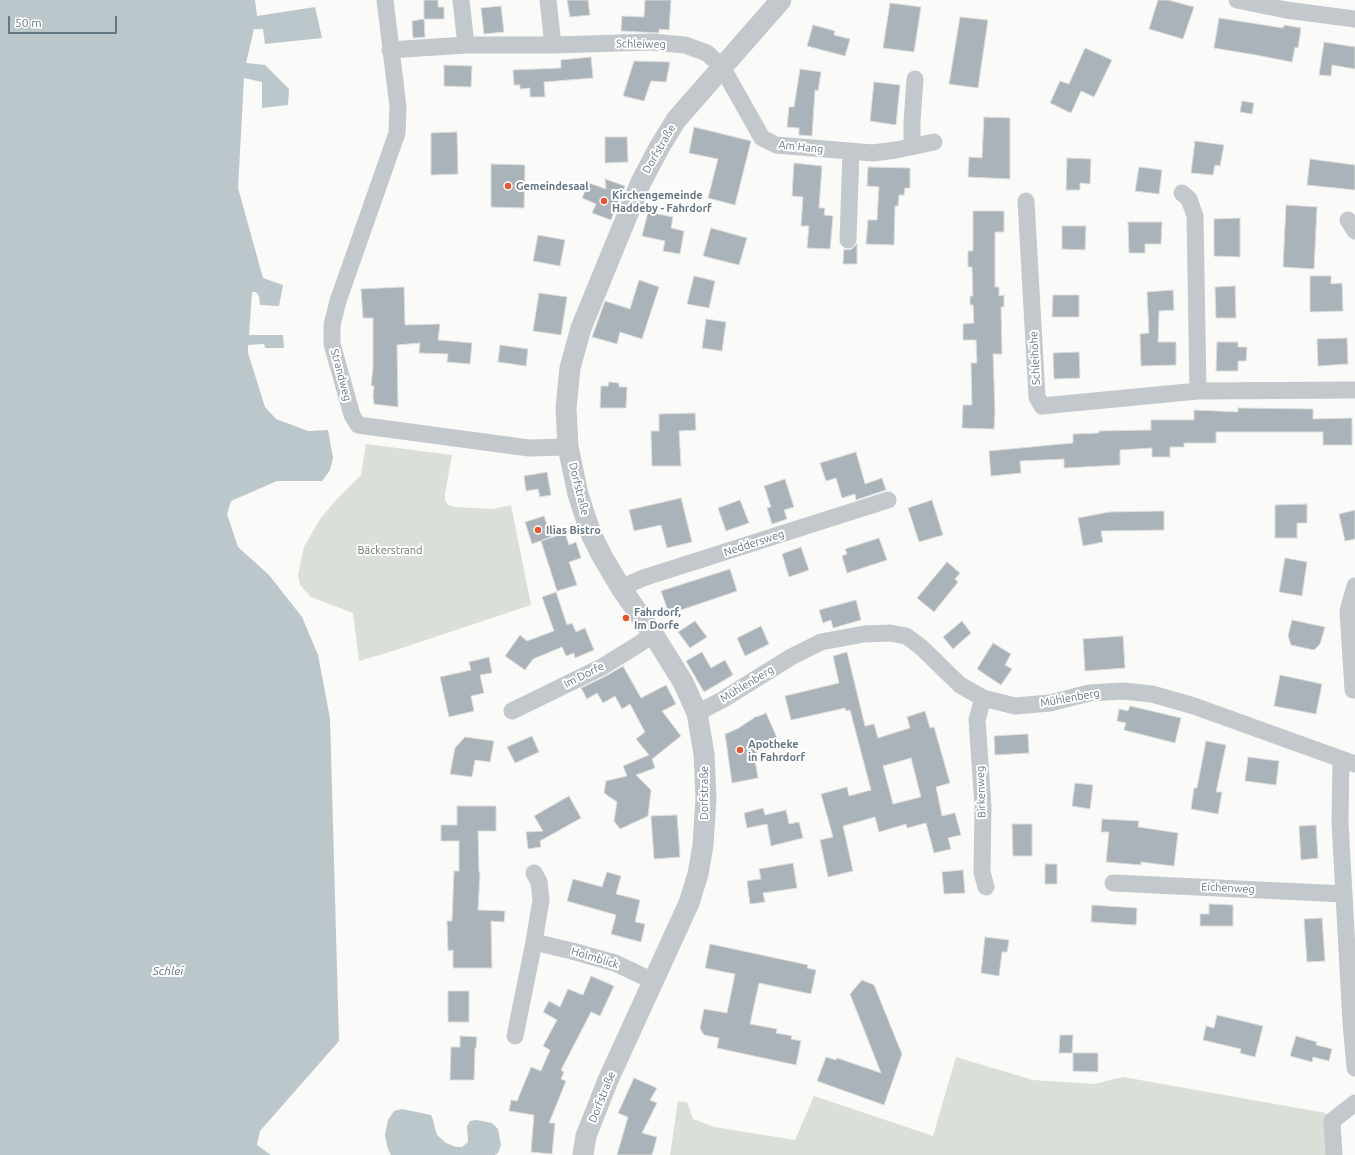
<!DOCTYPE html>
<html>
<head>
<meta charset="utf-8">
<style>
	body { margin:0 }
	#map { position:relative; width:1355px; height:1155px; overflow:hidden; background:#fafaf8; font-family:Ubuntu,sans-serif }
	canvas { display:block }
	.scale { position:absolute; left:8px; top:16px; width:109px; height:18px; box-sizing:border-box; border:2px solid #657683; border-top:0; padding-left:5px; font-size:12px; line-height:14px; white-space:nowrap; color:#657683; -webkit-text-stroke:3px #fff; paint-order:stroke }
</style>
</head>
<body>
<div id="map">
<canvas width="1355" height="1155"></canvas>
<div class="scale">50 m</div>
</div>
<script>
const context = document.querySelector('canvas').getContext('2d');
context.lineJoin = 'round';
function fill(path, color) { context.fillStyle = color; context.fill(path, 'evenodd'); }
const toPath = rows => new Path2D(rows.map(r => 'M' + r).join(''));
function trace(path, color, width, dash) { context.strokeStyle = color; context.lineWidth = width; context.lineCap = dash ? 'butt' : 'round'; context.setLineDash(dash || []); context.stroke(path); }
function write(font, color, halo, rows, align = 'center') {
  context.font = font + ' Ubuntu,sans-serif'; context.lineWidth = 4; context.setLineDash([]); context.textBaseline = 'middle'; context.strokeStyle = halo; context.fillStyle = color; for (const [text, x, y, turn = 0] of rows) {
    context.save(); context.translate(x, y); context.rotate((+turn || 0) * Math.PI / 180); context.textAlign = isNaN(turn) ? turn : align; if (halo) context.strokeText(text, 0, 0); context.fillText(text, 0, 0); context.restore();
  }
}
fill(toPath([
	[366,444,452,455,445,494,445,500,448,505,455,507,493,509,511,505,531,605,393,651,359,661,353,613,311,597,300,585,298,575,304,547,320,519,337,499,361,475],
	[956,1057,1033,1080,1094,1084,1123,1077,1326,1113,1329,1155,670,1155,678,1101,687,1102,693,1119,714,1127,795,1140,814,1096,933,1136]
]), '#dadfd7');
fill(toPath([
	[0,0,255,0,257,16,315,7,322,38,265,44,263,29,254,29,246,63,265,65,289,89,288,105,262,108,262,82,244,78,238,188,263,278,283,285,279,306,260,305,259,296,256,292,252,292,249,335,283,335,284,348,265,348,264,344,248,345,248,353,265,407,276,419,308,431,328,430,333,458,330,470,322,481,277,481,231,501,227,514,238,547,269,575,302,617,318,655,330,718,339,1041,260,1131,257,1145,271,1155,0,1155],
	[402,1109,431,1115,433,1120,437,1135,446,1143,456,1147,462,1147,468,1142,467,1126,470,1121,477,1120,492,1123,498,1129,501,1145,498,1153,495,1155,391,1155,388,1149,385,1135,388,1120,394,1111]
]), '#bbc7cb');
const building = toPath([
	[424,0,438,0,438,7,444,7,444,19,424,19,424,0],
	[567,0,588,0,590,15,570,17,567,0],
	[645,0,671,0,669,30,659,29,659,33,621,31,622,16,644,17,645,0],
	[1158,0,1168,0,1194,7,1183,39,1149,29,1158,0],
	[890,3,921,7,914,52,883,48,890,3],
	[501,6,504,32,484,34,481,8,501,6],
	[960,17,988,20,978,88,949,84,960,17],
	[1219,18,1283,28,1284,25,1301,28,1298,48,1295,47,1292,62,1256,55,1214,48,1219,18],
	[424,19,425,37,413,38,412,21,424,19],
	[813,25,835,31,834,35,850,39,845,56,807,46,813,25],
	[1324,42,1355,47,1355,69,1332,65,1331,76,1319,75,1324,42],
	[1085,48,1112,60,1094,97,1081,91,1071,113,1050,103,1060,81,1069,84,1085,48],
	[591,57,593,78,544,82,545,97,530,97,530,88,520,89,520,85,514,85,513,70,561,68,561,60,591,57],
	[634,61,670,62,666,82,651,81,644,101,623,96,634,61],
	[444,65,472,66,471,87,444,86,444,65],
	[800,69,821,72,818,91,815,90,812,136,799,135,799,128,787,127,789,107,794,107,800,69],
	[874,82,900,85,896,125,870,121,874,82],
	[1242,101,1254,103,1252,114,1240,112,1242,101],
	[984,117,1010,118,1010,179,968,177,969,157,982,158,984,117],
	[694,127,751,141,735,205,708,198,718,159,689,153,694,127],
	[457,132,458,174,431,175,431,133,457,132],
	[605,137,627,137,628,162,605,163,605,137],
	[1195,141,1224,145,1220,166,1215,165,1213,175,1191,173,1195,141],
	[1067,158,1091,159,1090,184,1080,183,1080,190,1066,190,1067,158],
	[1310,159,1355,165,1355,190,1307,185,1310,159],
	[794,163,822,166,819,208,825,208,824,215,833,216,830,249,807,248,809,226,801,226,803,197,792,196,794,163],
	[491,164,525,165,524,208,491,207,491,164],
	[868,167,910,168,910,188,905,188,904,195,899,195,898,206,895,206,894,245,866,244,868,220,877,220,879,187,867,186,868,167],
	[1139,167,1162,170,1159,194,1135,191,1139,167],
	[605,179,625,186,611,220,592,213,596,204,582,198,589,183,606,189,605,179],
	[1286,205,1317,207,1314,269,1283,267,1286,205],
	[973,211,1004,211,1004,232,995,232,995,287,999,287,999,296,1004,295,1004,307,1001,307,1002,354,993,354,995,411,994,429,962,428,963,405,972,405,971,363,977,363,976,340,963,340,963,324,974,323,973,305,970,305,970,296,973,296,972,267,968,267,968,251,973,251,973,211],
	[648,212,673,217,671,228,684,231,680,254,663,251,665,241,642,236,648,212],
	[1240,218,1240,257,1214,256,1214,219,1240,218],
	[1128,222,1162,222,1161,244,1145,244,1145,253,1129,253,1128,222],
	[1062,226,1086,226,1085,250,1062,249,1062,226],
	[711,228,747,238,739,265,703,256,711,228],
	[538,235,565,240,560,266,533,261,538,235],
	[857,244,857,264,843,264,844,249,848,250,852,249,857,244],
	[694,276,715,281,709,308,687,304,694,276],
	[1310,276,1331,276,1331,284,1342,283,1343,311,1310,312,1310,276],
	[639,280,659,287,642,339,620,332,617,344,592,337,605,301,630,309,639,280],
	[1235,286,1236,318,1216,318,1215,287,1235,286],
	[404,287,405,325,440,324,438,340,472,343,470,364,447,362,448,354,419,353,420,343,397,345,398,407,374,404,373,397,374,386,371,386,373,368,373,318,363,318,361,289,404,287],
	[1173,290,1174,310,1159,311,1158,342,1176,342,1176,365,1141,366,1140,334,1149,333,1147,292,1173,290],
	[539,293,567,297,561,335,533,331,539,293],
	[1053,295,1079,295,1079,317,1052,317,1053,295],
	[706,319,726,322,722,351,702,348,706,319],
	[1347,338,1348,364,1318,366,1317,339,1347,338],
	[1217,342,1238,342,1238,347,1247,347,1246,361,1238,361,1238,371,1216,371,1217,342],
	[500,345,528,349,526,366,498,362,500,345],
	[1079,352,1080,378,1054,379,1053,353,1079,352],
	[609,382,619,383,619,387,627,387,626,408,600,408,601,386,608,386,609,382],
	[1238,408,1313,409,1313,419,1352,418,1352,445,1323,445,1323,432,1216,432,1216,443,1184,443,1184,447,1170,447,1170,457,1152,457,1152,448,1120,450,1120,465,1064,468,1064,459,1020,461,1021,473,991,476,989,451,1073,443,1073,434,1099,433,1099,431,1151,430,1151,420,1194,420,1194,410,1238,412,1238,408],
	[695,413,696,430,679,431,681,466,652,466,651,431,659,431,659,414,695,413],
	[856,452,865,484,882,478,886,490,856,500,855,494,842,498,836,478,826,481,820,463,856,452],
	[547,472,551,495,540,497,538,489,526,491,524,476,547,472],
	[785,479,794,507,784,510,787,519,772,524,767,508,771,507,764,486,785,479],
	[681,498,692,542,667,548,661,525,634,531,629,510,681,498],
	[740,500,749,523,726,531,718,508,740,500],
	[932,500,943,535,919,542,908,508,932,500],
	[1307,504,1307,523,1297,523,1297,538,1275,538,1275,505,1307,504],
	[1355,510,1355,539,1345,541,1339,514,1355,510],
	[1164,511,1164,530,1101,531,1103,542,1083,546,1078,518,1109,512,1164,511],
	[544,516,551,537,532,544,525,522,544,516],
	[565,533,569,545,576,542,581,558,569,562,577,585,557,591,541,541,565,533],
	[879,538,887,560,847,573,842,556,847,554,845,549,879,538],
	[801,547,809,570,789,577,782,554,801,547],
	[1285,558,1307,562,1302,596,1279,592,1285,558],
	[947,562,960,573,955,579,958,582,934,612,917,598,947,562],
	[730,569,737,591,669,614,661,591,730,569],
	[556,592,567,625,572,623,576,632,585,628,594,650,575,658,574,653,566,656,562,647,533,659,525,670,505,656,520,635,527,641,554,631,542,597,556,592],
	[856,600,861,620,833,628,831,620,823,623,819,610,856,600],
	[1292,620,1325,627,1320,644,1314,650,1291,645,1288,636,1292,620],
	[695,621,707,637,690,648,678,632,695,621],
	[962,621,971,633,953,649,943,637,962,621],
	[761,626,769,644,745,656,737,638,761,626],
	[1123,636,1125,668,1085,671,1083,639,1123,636],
	[993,643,1011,654,1005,665,1012,669,1001,685,977,669,993,643],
	[702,652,711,668,725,660,733,675,704,692,686,661,702,652],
	[847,652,865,726,874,724,878,738,910,728,907,717,925,711,930,728,934,727,950,783,936,787,942,816,955,813,961,835,948,838,951,849,934,853,926,823,907,828,906,824,879,832,875,817,843,826,853,871,828,877,820,840,833,837,821,794,847,787,849,796,871,790,850,710,846,711,845,708,791,720,785,696,839,683,833,656,847,652],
	[911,758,921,797,893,804,883,766,911,758],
	[489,657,492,673,480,675,484,693,471,696,474,711,449,717,440,677,471,670,469,662,489,657],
	[623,666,641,698,666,685,676,704,662,711,681,736,652,759,655,768,636,775,651,790,648,816,620,829,614,821,617,802,604,793,606,781,627,776,623,766,649,755,636,739,645,732,630,704,622,709,615,696,603,703,597,693,587,699,581,688,606,676,623,666],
	[1280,675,1322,684,1316,714,1274,706,1280,675],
	[1130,706,1181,718,1175,743,1124,730,1126,723,1117,721,1119,709,1128,711,1130,706],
	[766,713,778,740,754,754,758,778,732,783,725,734,737,729,757,716,757,717,766,713],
	[1028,734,1029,753,995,755,994,736,1028,734],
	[532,736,539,752,515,763,507,747,532,736],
	[465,737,494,741,490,762,475,760,472,777,450,774,455,748,465,737],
	[1206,741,1226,745,1216,792,1222,792,1218,814,1191,809,1194,788,1197,788,1206,741],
	[1248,757,1279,761,1276,785,1245,781,1248,757],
	[1075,783,1093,785,1090,809,1072,806,1075,783],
	[569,796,581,818,540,841,541,847,528,849,526,832,543,831,534,816,569,796],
	[457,806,496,806,496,831,478,831,479,872,480,872,478,910,505,911,504,922,491,921,492,968,453,968,453,950,448,951,447,921,452,921,454,871,459,871,459,841,441,841,441,825,457,825,457,806],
	[763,808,765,815,786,810,789,824,799,822,803,838,771,846,767,824,747,828,744,813,763,808],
	[677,815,680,857,654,859,651,816,677,815],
	[1102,819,1139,821,1138,827,1178,833,1174,866,1141,862,1141,865,1106,862,1109,832,1101,832,1102,819],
	[1012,824,1032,824,1032,856,1013,856,1012,824],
	[1316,825,1318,858,1301,860,1299,826,1316,825],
	[793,863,797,888,763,893,765,902,750,904,747,881,761,879,759,869,793,863],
	[1045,864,1057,864,1057,884,1045,884,1045,864],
	[963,870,965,893,944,894,942,872,963,870],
	[607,872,621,876,616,894,640,900,635,922,645,924,641,942,611,934,616,915,567,901,573,879,602,887,607,872],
	[1209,904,1233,905,1233,926,1200,926,1200,914,1209,914,1209,904],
	[1092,905,1137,908,1136,925,1091,922,1092,905],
	[1322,918,1325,961,1307,962,1304,919,1322,918],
	[985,937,1009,940,1007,952,1002,952,999,976,981,973,985,937],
	[710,944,808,965,807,968,816,970,811,994,759,983,750,1024,777,1029,776,1033,792,1036,791,1039,801,1041,796,1065,717,1048,719,1038,704,1035,700,1028,704,1009,727,1013,735,974,705,968,710,944],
	[591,976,614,986,600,1016,591,1012,561,1070,564,1072,561,1079,566,1081,549,1123,555,1123,552,1154,531,1152,534,1115,509,1111,511,1100,517,1101,531,1067,541,1071,550,1050,543,1046,557,1020,543,1012,549,1001,560,1007,568,989,583,995,591,976],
	[862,980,874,985,902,1054,884,1105,817,1081,826,1057,836,1060,837,1058,881,1073,850,994,862,980],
	[448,991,469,991,469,1022,448,1022,448,991],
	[1217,1015,1263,1026,1255,1057,1240,1053,1241,1049,1203,1040,1206,1026,1214,1028,1217,1015],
	[1060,1035,1073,1035,1072,1053,1059,1053,1060,1035],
	[460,1036,477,1037,476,1048,475,1048,474,1080,450,1080,451,1047,460,1047,460,1036],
	[1296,1036,1317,1042,1316,1045,1332,1049,1329,1061,1313,1057,1312,1062,1290,1056,1296,1036],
	[1073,1053,1098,1053,1098,1072,1073,1071,1073,1053],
	[634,1078,657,1088,650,1100,657,1103,642,1133,657,1137,652,1155,617,1155,628,1117,618,1113,634,1078]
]);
fill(building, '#aab3b9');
trace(building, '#dcdcda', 1);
trace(toPath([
	[385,0,398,107,397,133,338,301,332,325,332,344,352,415,358,425,529,448,568,447],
	[461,0,466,45],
	[548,0,553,45],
	[1237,0,1286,10,1355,19],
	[390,50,466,45,553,45,652,42,685,45,707,53,722,67,762,138,776,145,873,153,896,150,934,142],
	[912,147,912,122,915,79],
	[1182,193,1189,199,1195,216,1198,391,1355,390],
	[1026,201,1037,397,1042,406,1198,391],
	[1348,220,1355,231],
	[848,240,851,151],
	[621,588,643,578,888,500],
	[1353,690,1348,611,1355,586],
	[983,698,977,720,983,806,982,872,986,887],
	[512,711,602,667,639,644,653,634],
	[697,713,722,700,791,657,821,642,864,634,890,633,906,636,921,647,960,685,983,698,1015,706,1050,703,1089,693,1123,691,1152,694,1194,706,1355,764],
	[1341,759,1340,822,1351,1023,1355,1068],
	[1113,883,1344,894],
	[534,942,572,951,615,963,653,981],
	[515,1036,534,942,541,900,539,882,534,873],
	[1334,1155,1332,1121,1355,1103]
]), '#c3c8cc', 17);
trace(toPath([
	[583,1155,586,1136,608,1080,689,903,698,874,703,845,706,798,704,754,697,713,683,682,653,634,621,588,602,556,592,536,585,516,578,494,568,447,566,408,570,368,581,328,641,182,659,148,676,120,781,0]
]), '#c3c8cc', 21);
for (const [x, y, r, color] of [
	[508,186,4,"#e4572e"],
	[604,201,4,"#e4572e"],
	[538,530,4,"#e4572e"],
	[626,618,4,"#e4572e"],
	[740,750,4,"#e4572e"]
]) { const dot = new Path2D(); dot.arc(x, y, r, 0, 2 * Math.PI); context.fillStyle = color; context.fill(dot); trace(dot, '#fff', 1.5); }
write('11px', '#657683', '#fff', [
	["Schleiweg",641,44,1],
	["Am Hang",801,147,6],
	["Dorfstraße",659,149,-60],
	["Schleihöhe",1035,358,-93],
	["Strandweg",341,375,75],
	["Dorfstraße",579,489,76],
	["Neddersweg",754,543,-18],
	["Im Dorfe",584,675,-27],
	["Mühlenberg",747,684,-31],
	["Mühlenberg",1070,698,-10],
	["Birkenweg",981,792,-92],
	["Dorfstraße",704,793,-90],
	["Eichenweg",1228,888,3],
	["Holmblick",595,958,17],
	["Dorfstraße",602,1097,-68]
]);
write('bold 11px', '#657683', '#fff', [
	["Gemeindesaal",516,186],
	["Kirchengemeinde",612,195],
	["Haddeby - Fahrdorf",612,208],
	["Ilias Bistro",546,530],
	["Fahrdorf,",634,612],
	["Im Dorfe",634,625],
	["Apotheke",748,744],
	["in Fahrdorf",748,757]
], 'left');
write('11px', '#687a64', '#fff', [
	["Bäckerstrand",390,550]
]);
write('italic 12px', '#60757c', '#fff', [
	["Schlei",168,971]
]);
</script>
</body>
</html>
